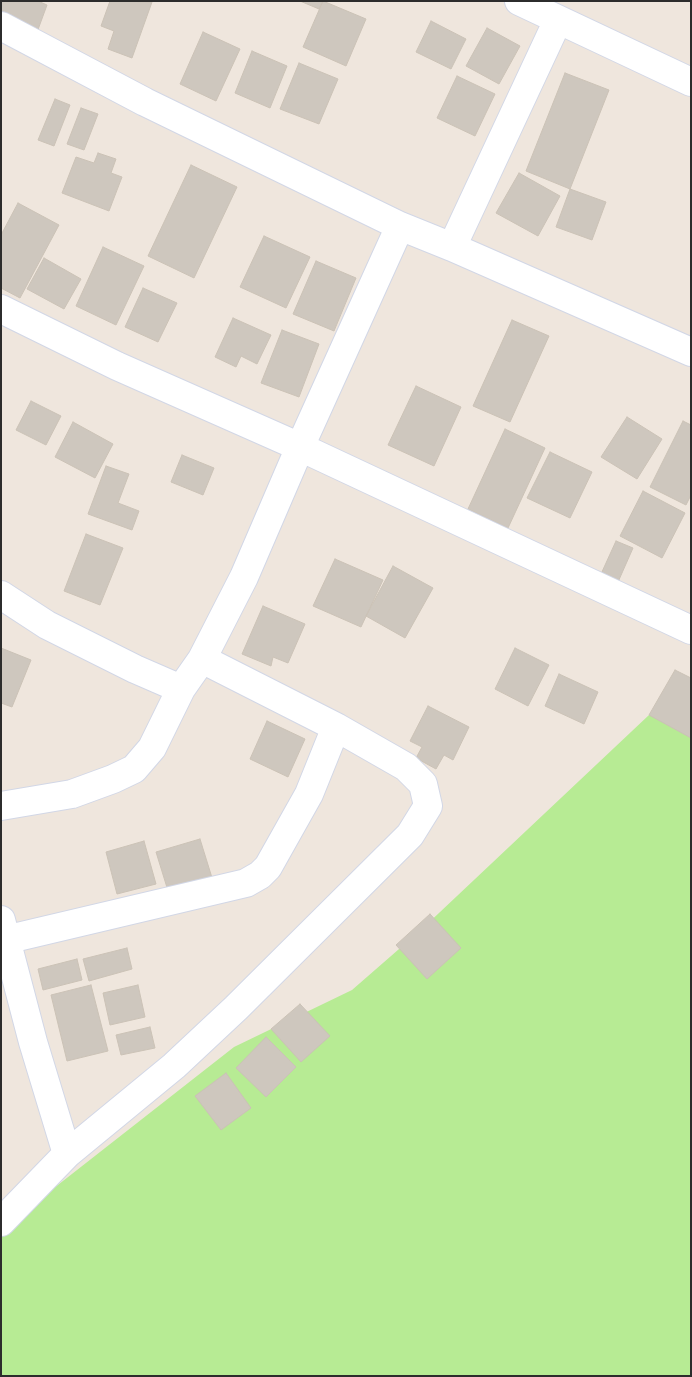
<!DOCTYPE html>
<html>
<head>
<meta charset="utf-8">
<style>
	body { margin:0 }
	#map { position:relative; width:692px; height:1377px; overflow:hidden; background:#efe6dd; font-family:"Golos Text",sans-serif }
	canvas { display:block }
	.frame { position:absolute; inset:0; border:2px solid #2c2c2c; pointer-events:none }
</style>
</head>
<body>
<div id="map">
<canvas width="692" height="1377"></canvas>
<div class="frame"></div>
</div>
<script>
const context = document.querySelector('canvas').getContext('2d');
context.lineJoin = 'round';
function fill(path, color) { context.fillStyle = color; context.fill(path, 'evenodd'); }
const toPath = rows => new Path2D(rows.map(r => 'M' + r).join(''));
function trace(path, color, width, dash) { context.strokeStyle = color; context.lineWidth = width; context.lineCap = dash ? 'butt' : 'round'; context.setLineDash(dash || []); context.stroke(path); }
fill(toPath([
	[691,679,691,1376,1,1376,1,1234,40,1199,234,1047,352,990,422,929,649,715]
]), '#b7eb94');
const building = toPath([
	[1,1,38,1,47,5,36,35,1,22,1,1],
	[110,1,152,2,132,58,108,49,114,31,101,26,110,1],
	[300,1,323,1,319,9,300,1],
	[323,1,366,19,346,66,303,47,323,1],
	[431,21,466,39,451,69,416,52,431,21],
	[487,28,520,46,499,84,466,66,487,28],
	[203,32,240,49,216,101,180,84,203,32],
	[252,51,287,66,270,108,235,93,252,51],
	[299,63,338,79,319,124,280,109,299,63],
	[565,73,609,90,570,189,526,171,565,73],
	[457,76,495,94,475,136,437,118,457,76],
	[55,99,70,105,54,146,38,140,55,99],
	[81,108,98,114,84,150,67,144,81,108],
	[98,153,116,159,111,173,122,177,109,211,62,193,76,157,94,163,98,153],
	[191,165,237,187,194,278,148,256,191,165],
	[519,173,560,196,538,236,496,213,519,173],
	[570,189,606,202,592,240,556,227,570,189],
	[18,203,59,225,20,298,1,288,1,235,18,203],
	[264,236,310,257,286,308,240,287,264,236],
	[103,247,144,266,116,325,76,306,103,247],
	[44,258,81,279,64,309,27,289,44,258],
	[316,261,356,278,334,331,293,314,316,261],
	[143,288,177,303,158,342,125,327,143,288],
	[233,318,271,335,257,364,241,356,236,367,215,357,233,318],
	[512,320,549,336,510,422,473,406,512,320],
	[282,330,319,344,299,397,261,383,282,330],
	[416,386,461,407,434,466,388,445,416,386],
	[31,401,61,416,46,445,16,430,31,401],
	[627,417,662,439,637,479,601,457,627,417],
	[683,421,691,425,691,495,686,505,650,487,683,421],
	[73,422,113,444,95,478,55,457,73,422],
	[505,429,545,448,508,528,468,509,505,429],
	[550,452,592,472,570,518,527,498,550,452],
	[182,455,214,468,203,495,171,482,182,455],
	[106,466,129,474,118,503,139,511,132,530,88,514,106,466],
	[643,491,685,513,662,558,620,536,643,491],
	[86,534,123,548,100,605,64,591,86,534],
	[616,541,633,548,618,582,601,574,616,541],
	[335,559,383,580,361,627,313,606,335,559],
	[393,566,433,588,405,638,366,616,393,566],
	[263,606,305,624,288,663,273,657,271,666,242,654,263,606],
	[1,648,31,660,12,707,1,703,1,648],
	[515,648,549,665,528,706,495,689,515,648],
	[675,670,691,678,691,738,649,715,675,670],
	[559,674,598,692,584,724,545,706,559,674],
	[428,706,469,727,453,760,444,755,436,769,416,758,422,747,410,741,428,706],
	[267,721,305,739,288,777,250,759,267,721],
	[200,839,213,881,169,894,156,852,200,839],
	[144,841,156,884,117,894,106,852,144,841],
	[430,914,461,948,427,979,396,945,430,914],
	[127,948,132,969,89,981,83,959,127,948],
	[77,959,82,980,43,990,38,969,77,959],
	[91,985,108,1051,67,1061,51,995,91,985],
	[138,985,145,1017,110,1025,103,993,138,985],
	[300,1004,330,1036,301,1062,271,1029,300,1004],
	[150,1027,155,1048,121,1055,116,1035,150,1027],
	[266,1037,296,1067,266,1097,236,1068,266,1037],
	[226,1073,251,1108,221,1130,195,1096,226,1073]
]);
fill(building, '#cec7be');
trace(building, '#cbc2b6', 1);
const minor = toPath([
	[519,1,691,82],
	[1,26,145,102,400,226,300,447,117,366,1,309],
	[400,226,452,247,691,352],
	[452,247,558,20],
	[1,595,47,625,135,669,181,689,152,748,134,769,113,779,72,794,1,806],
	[181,689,202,659,244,577,300,447,691,630],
	[1,920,33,1042,67,1154],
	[1,941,246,883,260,875,268,867,309,794,336,727],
	[1,1222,67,1154,174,1066,236,1008,410,835,428,806,423,784,406,767,336,727,202,659]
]);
trace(minor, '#d2d7e6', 30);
trace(minor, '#fff', 28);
</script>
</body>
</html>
